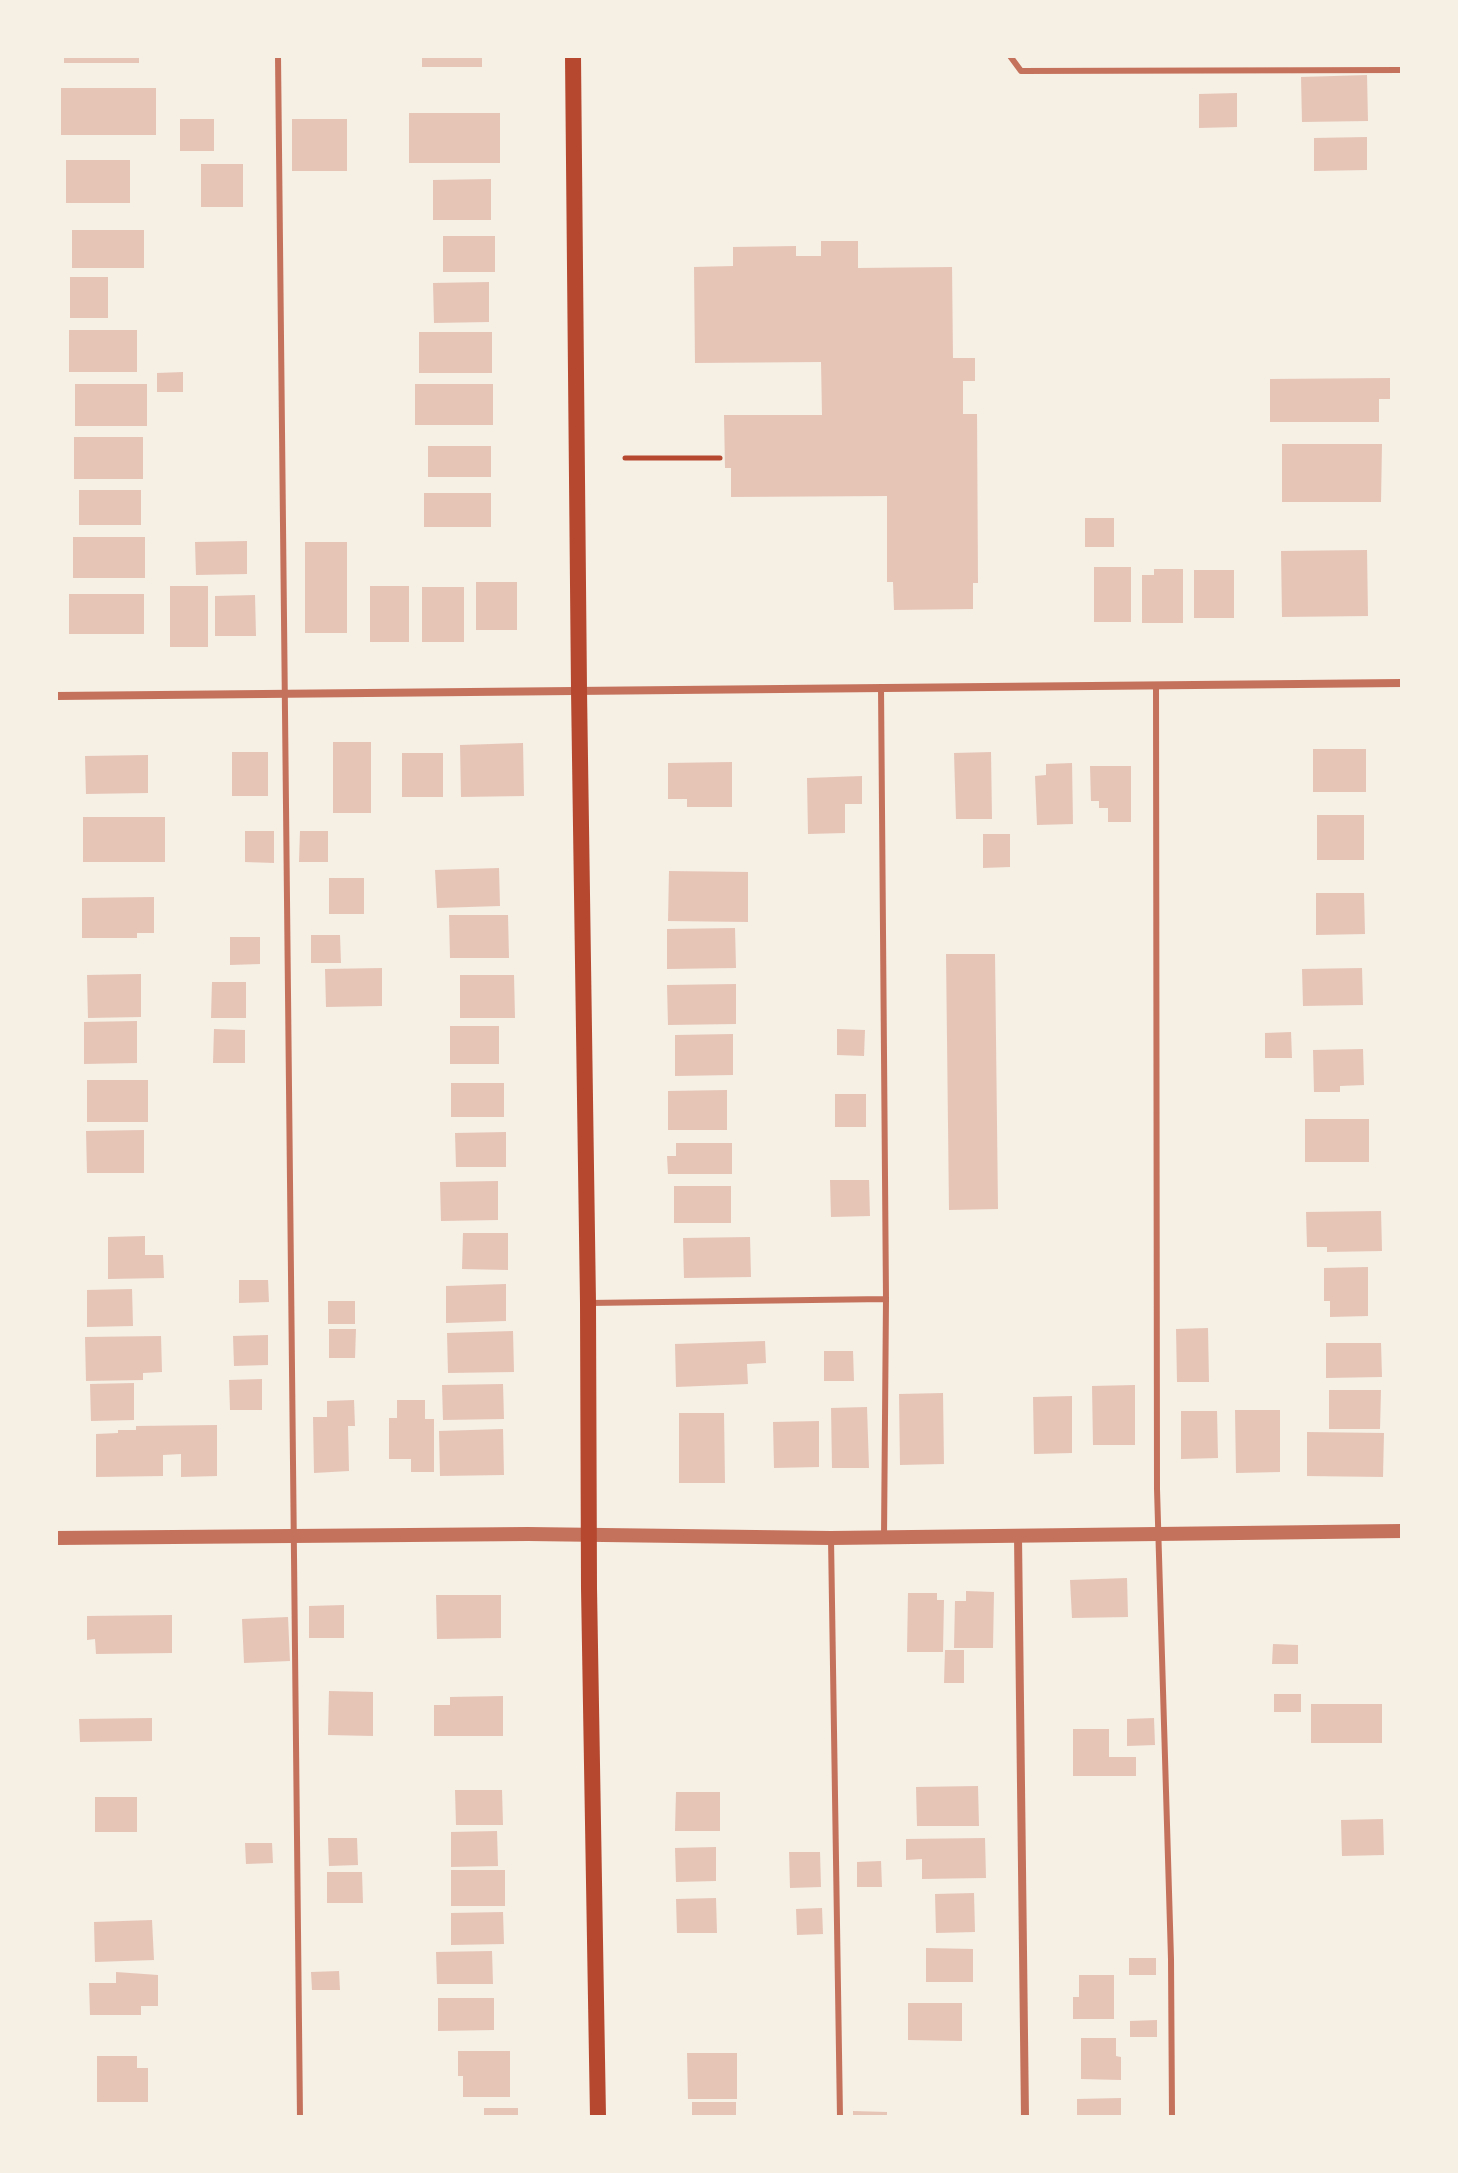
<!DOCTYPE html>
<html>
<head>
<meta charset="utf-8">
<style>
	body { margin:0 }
	#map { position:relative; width:1458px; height:2173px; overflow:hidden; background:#f6efe4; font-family:"Source Sans 3",sans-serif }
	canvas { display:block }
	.frame { position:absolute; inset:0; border:58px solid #f6efe4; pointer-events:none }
</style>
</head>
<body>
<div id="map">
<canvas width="1458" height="2173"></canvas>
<div class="frame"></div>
</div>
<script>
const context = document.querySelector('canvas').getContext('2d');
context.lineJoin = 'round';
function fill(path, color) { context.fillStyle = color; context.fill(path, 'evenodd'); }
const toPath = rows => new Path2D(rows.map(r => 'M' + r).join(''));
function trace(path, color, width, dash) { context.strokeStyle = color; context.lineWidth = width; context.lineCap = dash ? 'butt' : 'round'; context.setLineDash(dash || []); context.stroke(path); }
fill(toPath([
	[64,56,139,56,139,63,64,63],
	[422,56,482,56,482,67,422,67],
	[1367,75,1368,121,1302,122,1301,77],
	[61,88,156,88,156,135,61,135],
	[1237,93,1237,127,1199,128,1199,94],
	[409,113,500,113,500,163,409,163],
	[180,119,214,119,214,151,180,151],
	[292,119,347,119,347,171,292,171],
	[1367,137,1367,170,1314,171,1314,138],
	[66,160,130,160,130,203,66,203],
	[201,164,243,164,243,207,201,207],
	[491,179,491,220,433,220,433,180],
	[72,230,144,230,144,268,72,268],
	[443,236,495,236,495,272,443,272],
	[821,241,858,241,858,268,952,267,953,358,975,358,975,381,963,381,963,414,977,414,978,583,973,583,973,609,894,610,893,582,887,582,887,496,731,497,731,468,725,468,724,415,822,415,821,362,695,363,694,267,733,266,733,247,796,246,796,256,821,256],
	[70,277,108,277,108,318,70,318],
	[489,282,489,322,434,323,433,283],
	[69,330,137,330,137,372,69,372],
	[419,332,492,332,492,373,419,373],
	[183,372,183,392,157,392,157,373],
	[1390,378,1390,399,1379,399,1379,422,1270,422,1270,379],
	[75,384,147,384,147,426,75,426],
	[415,384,493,384,493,425,415,425],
	[74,437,143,437,143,479,74,479],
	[1282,444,1382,444,1381,502,1282,502],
	[428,446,491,446,491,477,428,477],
	[79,490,141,490,141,525,79,525],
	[424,493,491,493,491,527,424,527],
	[1085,518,1114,518,1114,547,1085,547],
	[73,537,145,537,145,578,73,578],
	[247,541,247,574,196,575,195,542],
	[305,542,347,542,347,633,305,633],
	[1367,550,1368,616,1282,617,1281,551],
	[1094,567,1131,567,1131,622,1094,622],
	[1154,569,1183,569,1183,623,1142,623,1142,575,1154,575],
	[1194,570,1234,570,1234,618,1194,618],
	[476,582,517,582,517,630,476,630],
	[170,586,208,586,208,647,170,647],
	[370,586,409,586,409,642,370,642],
	[422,587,464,587,464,642,422,642],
	[69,594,144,594,144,634,69,634],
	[255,595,256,636,215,636,215,596],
	[333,742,371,742,371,813,333,813],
	[523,743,524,796,461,797,460,745],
	[1313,749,1366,749,1366,792,1313,792],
	[232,752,268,752,268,796,232,796],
	[991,752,992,819,956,819,954,753],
	[402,753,443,753,443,797,402,797],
	[148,755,148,793,86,794,85,756],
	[732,762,732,807,687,807,687,799,668,799,668,763],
	[1072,763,1073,824,1037,825,1035,776,1046,775,1046,764],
	[1090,766,1131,766,1131,822,1108,822,1108,808,1099,808,1099,801,1091,801],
	[862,776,862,804,845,804,845,833,808,834,807,778],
	[1317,815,1364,815,1364,860,1317,860],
	[83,817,165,817,165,862,83,862],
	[245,831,274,831,274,863,245,862],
	[300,831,328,831,328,862,299,862],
	[983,834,1010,834,1010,867,983,868],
	[499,868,500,906,437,908,435,870],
	[669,871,748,872,748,922,668,921],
	[329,878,364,878,364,914,329,914],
	[1316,893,1364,893,1365,934,1316,935],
	[154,897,154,933,137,933,137,938,82,938,82,898],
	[449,915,508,915,509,958,450,958],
	[735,928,736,968,667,969,667,929],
	[311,935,340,935,341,963,311,963],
	[230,937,260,937,260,964,230,965],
	[946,954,995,954,998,1209,949,1210],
	[382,968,382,1006,326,1007,325,969],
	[1362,968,1363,1005,1303,1006,1302,969],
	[141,974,141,1017,88,1018,87,975],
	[460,975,514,975,515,1018,460,1018],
	[212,982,246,982,246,1018,211,1018],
	[736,984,736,1024,668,1025,667,985],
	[137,1021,137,1063,84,1064,84,1022],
	[450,1026,499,1026,499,1064,450,1064],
	[214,1029,245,1030,245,1063,213,1063],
	[837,1029,865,1030,864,1056,837,1055],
	[1291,1032,1292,1058,1265,1058,1265,1033],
	[733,1034,733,1075,675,1076,675,1035],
	[1363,1049,1364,1085,1340,1086,1340,1092,1314,1092,1313,1050],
	[87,1080,148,1080,148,1122,87,1122],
	[451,1083,504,1083,504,1117,451,1117],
	[727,1090,727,1130,668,1130,668,1091],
	[835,1094,866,1094,866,1127,835,1127],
	[1305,1119,1369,1119,1369,1162,1305,1162],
	[144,1130,144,1173,87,1173,86,1131],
	[506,1132,506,1167,456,1167,455,1133],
	[676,1143,732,1143,732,1174,668,1174,667,1156,676,1156],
	[830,1180,869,1180,870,1216,831,1217],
	[498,1181,498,1220,441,1221,440,1182],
	[674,1186,731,1186,731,1223,674,1223],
	[1381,1211,1382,1251,1327,1252,1327,1247,1307,1247,1306,1212],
	[463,1233,508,1233,508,1270,462,1269],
	[145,1236,145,1255,163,1255,164,1278,108,1279,108,1237],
	[750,1237,751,1277,684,1278,683,1238],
	[1368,1267,1368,1316,1330,1317,1330,1301,1324,1301,1324,1268],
	[239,1280,268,1280,269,1302,239,1303],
	[506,1284,506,1321,446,1323,446,1286],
	[132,1289,133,1326,87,1327,87,1290],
	[328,1301,355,1301,355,1324,328,1324],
	[1208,1328,1209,1382,1177,1382,1176,1329],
	[329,1329,356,1329,355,1358,329,1358],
	[513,1331,514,1372,448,1373,447,1333],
	[268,1335,268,1365,234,1366,233,1336],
	[161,1336,162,1372,143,1373,143,1380,86,1381,85,1337],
	[765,1341,766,1363,747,1364,748,1384,676,1387,675,1344],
	[1326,1343,1381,1343,1382,1377,1326,1378],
	[824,1351,853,1351,854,1381,824,1381],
	[262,1379,262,1410,230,1410,229,1380],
	[134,1383,134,1420,91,1421,90,1384],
	[503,1384,504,1419,443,1420,442,1385],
	[1135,1385,1135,1445,1093,1445,1092,1386],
	[1329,1390,1381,1390,1380,1429,1329,1429],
	[943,1393,944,1464,900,1465,899,1394],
	[1072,1396,1072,1453,1034,1454,1033,1397],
	[354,1400,355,1426,348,1426,349,1471,314,1473,313,1417,327,1417,327,1401],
	[397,1400,425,1400,425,1419,434,1419,434,1472,411,1472,411,1459,389,1459,389,1418,397,1418],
	[867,1407,869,1468,832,1468,831,1408],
	[1235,1410,1280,1410,1280,1472,1236,1473],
	[1181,1411,1217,1411,1218,1458,1181,1459],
	[679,1413,724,1413,725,1483,679,1483],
	[819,1421,819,1467,774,1468,773,1422],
	[217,1425,217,1476,181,1477,181,1454,163,1455,163,1476,96,1477,96,1434,118,1433,118,1430,136,1430,136,1426],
	[503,1429,504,1475,440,1476,439,1431],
	[1307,1432,1384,1433,1383,1477,1307,1476],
	[1127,1578,1128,1617,1072,1618,1070,1580],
	[966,1591,994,1592,993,1648,954,1648,955,1601,966,1601],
	[908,1593,937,1593,937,1600,944,1600,943,1652,907,1652],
	[436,1595,501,1595,501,1638,437,1639],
	[344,1605,344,1638,309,1638,309,1606],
	[172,1615,172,1653,96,1654,95,1639,87,1640,87,1616],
	[288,1617,290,1661,244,1663,242,1619],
	[1273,1644,1298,1645,1298,1664,1272,1664],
	[945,1650,964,1650,964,1683,944,1683],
	[329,1691,373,1692,373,1736,328,1735],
	[1274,1694,1301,1694,1301,1712,1274,1712],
	[503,1696,503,1736,434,1736,434,1705,450,1705,450,1697],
	[1311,1704,1382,1704,1382,1743,1311,1743],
	[152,1718,152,1741,80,1742,79,1719],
	[1154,1718,1155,1745,1127,1746,1127,1719],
	[1073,1729,1109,1729,1109,1757,1136,1757,1136,1776,1073,1776],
	[978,1786,979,1826,917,1826,916,1787],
	[455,1790,502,1790,503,1825,456,1825],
	[676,1792,720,1792,720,1831,675,1831],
	[95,1797,137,1797,137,1832,95,1832],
	[1383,1819,1384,1855,1342,1856,1341,1820],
	[497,1831,498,1866,451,1867,451,1832],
	[328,1838,357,1838,358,1865,329,1866],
	[985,1838,986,1878,922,1879,922,1859,906,1860,906,1839],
	[245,1843,272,1843,273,1863,246,1864],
	[716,1847,716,1881,676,1882,675,1848],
	[789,1852,820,1852,821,1887,790,1888],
	[881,1861,882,1887,857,1887,857,1862],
	[451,1870,505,1870,505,1906,451,1906],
	[327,1872,362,1872,363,1903,327,1903],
	[974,1893,975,1932,936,1933,935,1894],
	[716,1898,717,1933,677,1933,676,1899],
	[822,1908,823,1934,797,1935,796,1909],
	[503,1912,504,1944,451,1945,451,1913],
	[152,1920,154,1960,95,1962,94,1922],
	[926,1948,973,1949,973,1982,926,1982],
	[492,1951,493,1984,437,1984,436,1952],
	[1129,1958,1156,1958,1156,1975,1129,1975],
	[339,1971,340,1990,312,1990,311,1972],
	[116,1972,158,1975,158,2006,141,2006,141,2015,90,2015,89,1983,116,1983],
	[1079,1975,1114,1975,1114,2019,1073,2019,1073,1997,1079,1997],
	[438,1998,494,1998,494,2030,438,2031],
	[908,2003,962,2003,962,2041,908,2040],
	[1157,2020,1157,2037,1130,2037,1130,2021],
	[1081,2038,1116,2038,1116,2056,1121,2057,1121,2080,1081,2079],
	[458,2051,510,2051,510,2097,463,2097,463,2076,458,2076],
	[687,2053,737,2053,737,2099,688,2099],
	[97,2056,137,2056,137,2068,148,2068,148,2102,97,2102],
	[1121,2098,1121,2117,1077,2117,1077,2099],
	[692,2102,736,2102,736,2117,692,2117],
	[484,2108,518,2108,518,2117,484,2117],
	[853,2111,887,2112,887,2117,853,2117]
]), '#e6c5b7');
trace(toPath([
	[625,458,720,458]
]), '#b5482f', 5);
trace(toPath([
	[278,56,300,2117],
	[1010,56,1021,71,1402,70],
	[1156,685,1157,1489,1171,1959,1172,2117],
	[881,687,886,1299,884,1537],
	[588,1303,886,1299],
	[831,1538,840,2117]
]), '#c5725c', 6);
trace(toPath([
	[56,696,1402,683],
	[1018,1536,1025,2117]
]), '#c5725c', 8);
trace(toPath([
	[56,1538,528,1534,831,1538,1402,1531]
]), '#c5725c', 14);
trace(toPath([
	[573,56,579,690,588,1303,589,1588,598,2117]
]), '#b5482f', 16);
</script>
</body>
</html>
